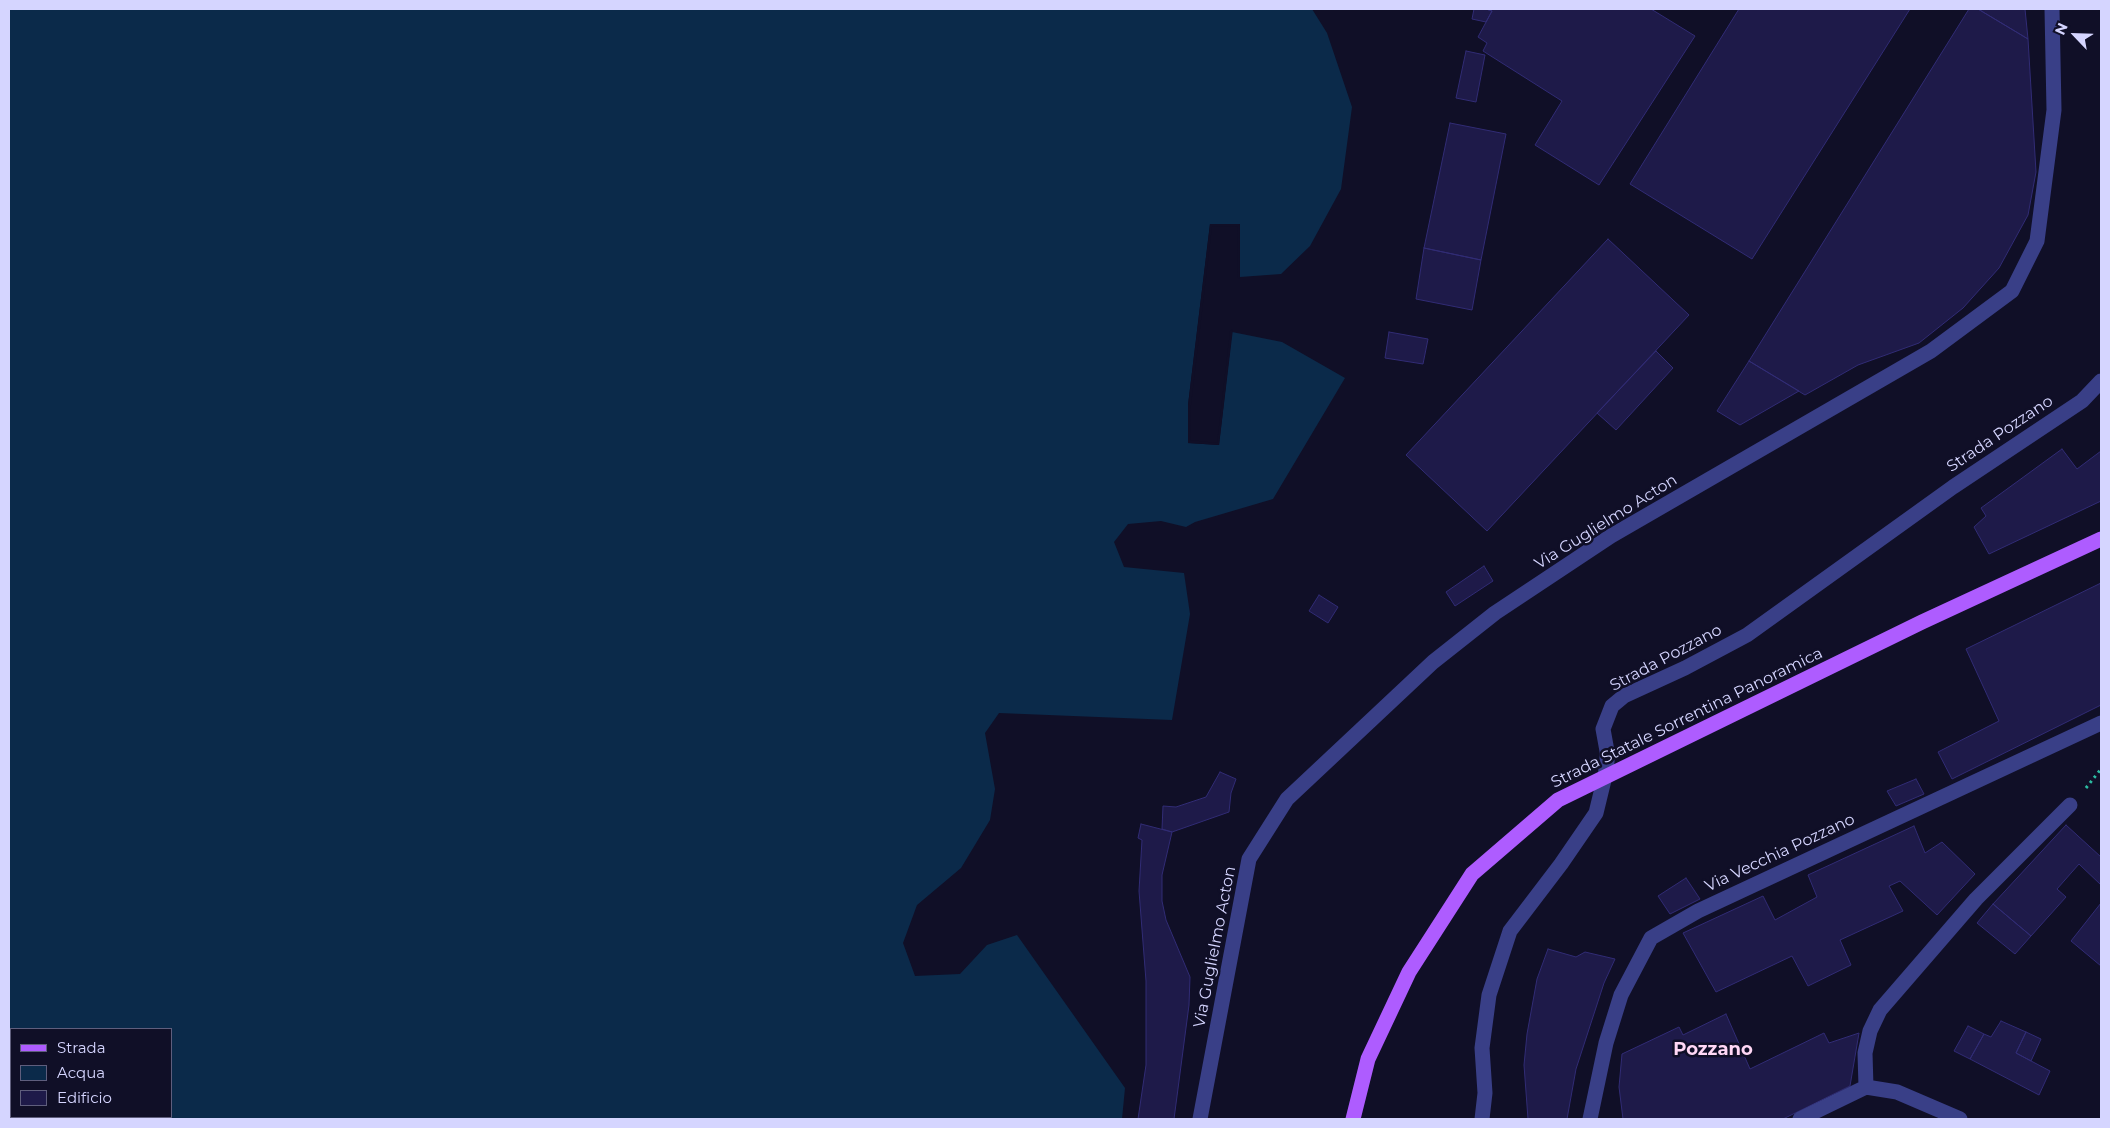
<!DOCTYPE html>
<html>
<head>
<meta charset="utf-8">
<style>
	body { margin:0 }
	#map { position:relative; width:2110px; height:1128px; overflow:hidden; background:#100f27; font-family:Montserrat,sans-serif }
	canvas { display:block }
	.frame { position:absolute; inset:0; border:10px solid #d5d5ff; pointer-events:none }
	.legend { position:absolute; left:10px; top:1028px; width:162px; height:90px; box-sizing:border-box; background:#100f27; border:1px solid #5f5e7d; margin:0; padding:6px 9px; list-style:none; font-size:15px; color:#d5d5ff }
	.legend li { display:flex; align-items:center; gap:10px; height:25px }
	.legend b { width:25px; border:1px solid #5f5e7d }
	.north { position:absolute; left:2050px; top:10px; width:50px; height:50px; -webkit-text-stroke:4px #100f27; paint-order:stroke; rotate:294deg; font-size:14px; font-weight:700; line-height:20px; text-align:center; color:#d5d5ff }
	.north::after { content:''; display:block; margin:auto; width:18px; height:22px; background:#d5d5ff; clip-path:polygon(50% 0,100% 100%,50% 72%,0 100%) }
</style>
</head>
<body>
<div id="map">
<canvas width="2110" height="1128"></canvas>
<div class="frame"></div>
<ul class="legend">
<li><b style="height:6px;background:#ae5cff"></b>Strada</li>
<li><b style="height:14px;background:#0b2a4a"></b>Acqua</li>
<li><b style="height:14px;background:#1e1a49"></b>Edificio</li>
</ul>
<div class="north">N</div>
</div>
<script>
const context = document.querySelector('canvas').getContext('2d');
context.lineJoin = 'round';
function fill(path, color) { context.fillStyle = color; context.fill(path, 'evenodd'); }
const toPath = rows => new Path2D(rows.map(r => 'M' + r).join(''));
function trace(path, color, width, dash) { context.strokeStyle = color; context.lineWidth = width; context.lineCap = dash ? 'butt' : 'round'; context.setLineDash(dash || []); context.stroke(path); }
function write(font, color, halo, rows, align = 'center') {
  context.font = font + ' Montserrat,sans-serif'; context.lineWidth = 5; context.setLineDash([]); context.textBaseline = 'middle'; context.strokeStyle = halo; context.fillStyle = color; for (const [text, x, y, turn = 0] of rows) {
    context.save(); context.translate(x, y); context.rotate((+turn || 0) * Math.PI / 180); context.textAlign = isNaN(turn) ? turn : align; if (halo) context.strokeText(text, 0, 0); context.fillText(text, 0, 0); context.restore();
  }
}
fill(toPath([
	[9,9,1312,9,1327,33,1352,107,1341,189,1310,246,1281,274,1240,277,1240,224,1210,224,1188,405,1188,443,1219,445,1232,332,1282,342,1345,378,1273,499,1195,522,1186,527,1161,521,1128,524,1114,542,1124,567,1184,573,1190,614,1172,720,999,713,985,733,995,789,990,820,961,868,917,905,903,943,915,976,960,974,987,945,1017,935,1125,1088,1122,1119,9,1119],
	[11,1029,171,1029,171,1117,11,1117]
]), '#0b2a4a');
fill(toPath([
	[1210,224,1240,224,1239,279,1237,277,1238,226,1212,227,1191,405,1190,440,1217,443,1230,331,1233,329,1219,445,1188,443,1188,405]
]), '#100f27');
const building = toPath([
	[1474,9,1486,9,1492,11,1486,22,1472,19,1474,9],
	[1486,9,1651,9,1695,36,1599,185,1535,145,1562,101,1483,51,1487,43,1478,37,1492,11,1486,9],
	[1739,9,1910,9,1752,259,1630,184,1739,9],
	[1969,9,1978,9,2028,39,2036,172,2028,215,1999,268,1963,308,1919,343,1858,365,1805,395,1749,361,1969,9],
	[1978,9,2025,9,2028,39,1978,9],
	[1466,51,1485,55,1476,102,1456,98,1466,51],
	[1450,123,1506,134,1481,260,1424,248,1450,123],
	[1608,239,1689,315,1487,531,1406,455,1608,239],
	[1424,248,1481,260,1472,310,1416,299,1424,248],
	[1389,332,1428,339,1423,364,1385,358,1389,332],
	[1656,351,1673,368,1616,430,1597,413,1656,351],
	[1749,361,1799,391,1740,425,1717,411,1749,361],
	[2062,449,2077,469,2101,451,2101,501,1989,554,1974,527,1986,516,1981,508,2062,449],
	[1484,566,1493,581,1455,606,1446,592,1484,566],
	[2101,583,2101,705,1952,779,1938,752,1999,721,1966,649,2101,583],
	[1319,595,1338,607,1328,623,1309,611,1319,595],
	[1220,772,1236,779,1231,793,1229,812,1172,832,1162,829,1163,806,1176,807,1206,797,1220,772],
	[1916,779,1924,794,1896,806,1887,791,1916,779],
	[1141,824,1172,832,1162,875,1162,901,1166,920,1190,977,1189,1005,1174,1119,1138,1119,1146,1065,1146,981,1139,891,1142,840,1138,838,1141,824],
	[2066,825,2101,857,2101,885,2079,864,2057,889,2066,897,2031,936,1993,904,2066,825],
	[1914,826,1925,853,1942,842,1975,874,1937,915,1900,881,1889,886,1903,911,1840,940,1851,965,1808,986,1792,956,1716,992,1683,933,1763,896,1775,920,1817,897,1808,875,1914,826],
	[1686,878,1700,899,1670,914,1658,896,1686,878],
	[2101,903,2101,966,2071,941,2101,903],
	[1993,904,2031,936,2015,954,1977,923,1993,904],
	[1548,949,1576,957,1585,952,1615,959,1604,983,1576,1069,1567,1119,1528,1119,1524,1065,1527,1034,1537,979,1548,949],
	[1726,1014,1750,1069,1824,1033,1829,1043,1859,1033,1850,1086,1783,1119,1623,1119,1619,1087,1622,1054,1679,1027,1683,1035,1726,1014],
	[2001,1021,2026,1032,2016,1053,2050,1071,2039,1095,1970,1059,1984,1034,1991,1037,2001,1021],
	[1968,1026,1984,1034,1970,1059,1954,1051,1968,1026],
	[2026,1032,2041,1039,2031,1061,2016,1053,2026,1032]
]);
fill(building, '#1e1a49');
trace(building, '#312c75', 1);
trace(toPath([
	[2086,788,2101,769]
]), '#2cbca2', 3, [2.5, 4]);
trace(toPath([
	[1866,1087,1865,1053,1870,1031,1880,1010,1976,899,2070,805],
	[1200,1119,1249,859,1287,799,1433,662,1495,613,1611,536,1931,351,2012,291,2037,241,2054,110,2052,9],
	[1482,1119,1485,1093,1482,1048,1489,995,1510,931,1561,864,1596,813,1605,776,1607,762,1607,751,1603,729,1612,706,1624,696,1685,668,1747,635,1953,487,2082,401,2101,381],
	[1590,1119,1606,1043,1621,995,1651,938,1698,911,2101,723],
	[1800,1119,1866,1087,1897,1092,1960,1119]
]), '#393f87', 15);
trace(toPath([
	[1353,1119,1368,1059,1409,972,1472,874,1558,800,1922,622,2101,539]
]), '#ae5cff', 15);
write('16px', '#d5d5ff', '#100f27', [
	["Strada Pozzano",2000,434,-34],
	["Via Guglielmo Acton",1606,522,-32],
	["Strada Pozzano",1666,658,-28],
	["Strada Statale Sorrentina Panoramica",1687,718,-26],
	["Via Vecchia Pozzano",1780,853,-25],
	["Via Guglielmo Acton",1215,947,-79]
]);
write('bold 18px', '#ffd7f5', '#100f27', [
	["Pozzano",1713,1050]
]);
</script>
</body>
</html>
